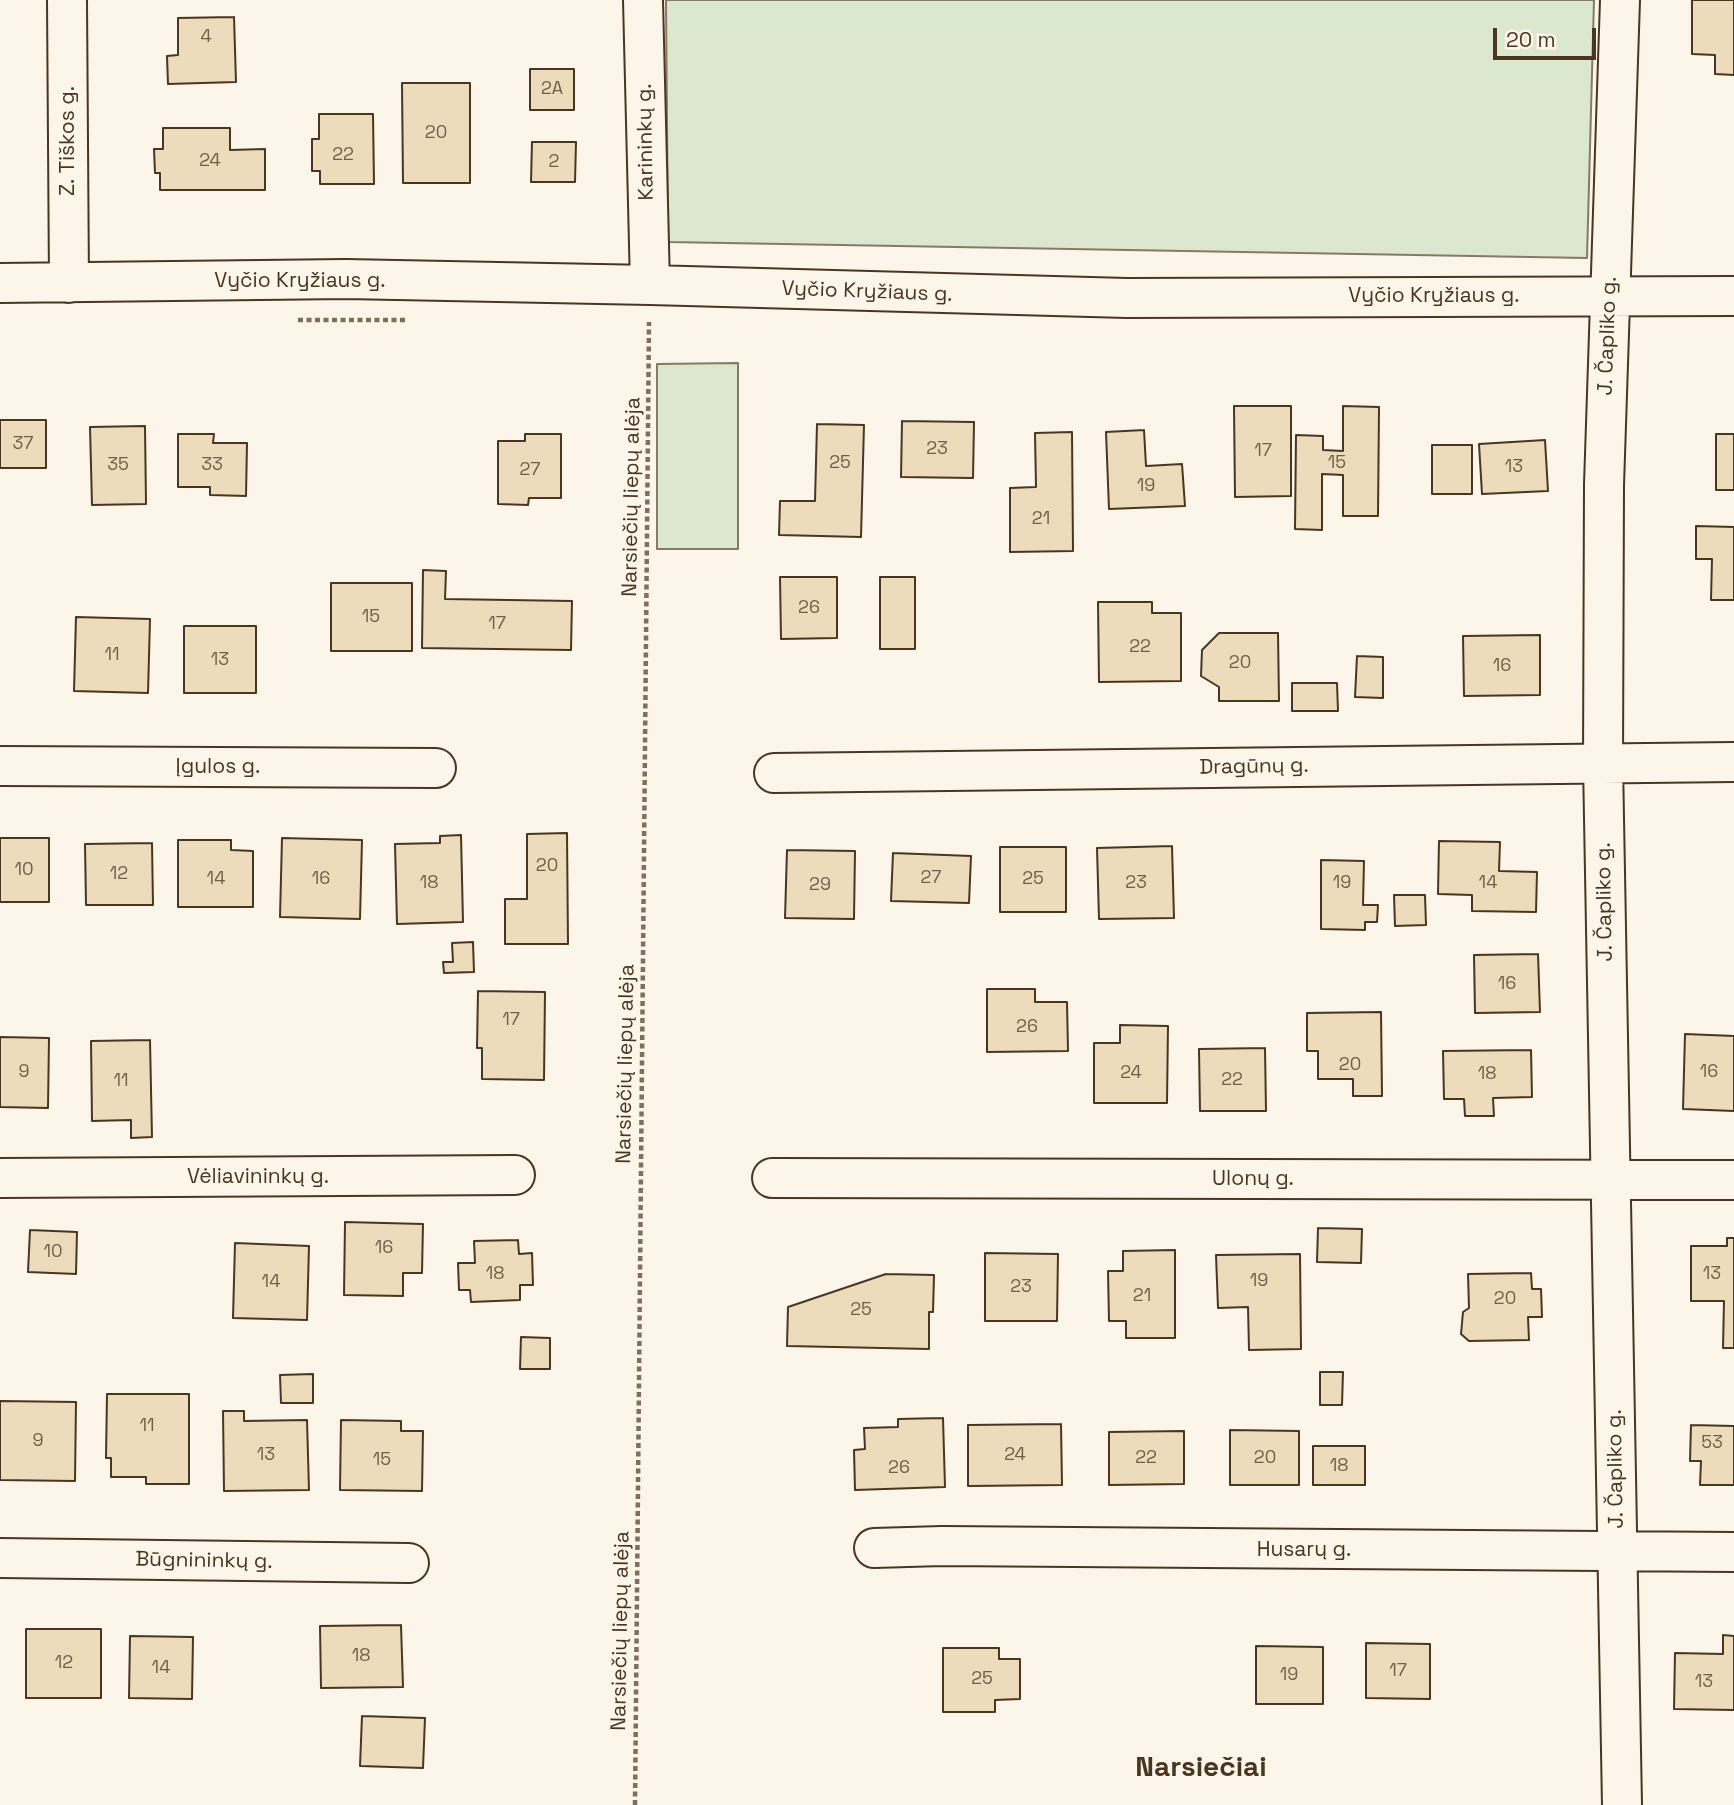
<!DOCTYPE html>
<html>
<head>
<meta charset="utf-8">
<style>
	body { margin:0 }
	#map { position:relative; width:1734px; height:1805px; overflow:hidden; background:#fbf6e9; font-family:"Space Grotesk",sans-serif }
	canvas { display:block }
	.scale { position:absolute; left:1493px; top:28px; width:103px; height:32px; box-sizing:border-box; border:4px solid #4a3520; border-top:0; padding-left:9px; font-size:21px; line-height:24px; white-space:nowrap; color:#4a3520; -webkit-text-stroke:5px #fbf6e9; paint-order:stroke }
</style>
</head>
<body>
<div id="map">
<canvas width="1734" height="1805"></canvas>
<div class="scale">20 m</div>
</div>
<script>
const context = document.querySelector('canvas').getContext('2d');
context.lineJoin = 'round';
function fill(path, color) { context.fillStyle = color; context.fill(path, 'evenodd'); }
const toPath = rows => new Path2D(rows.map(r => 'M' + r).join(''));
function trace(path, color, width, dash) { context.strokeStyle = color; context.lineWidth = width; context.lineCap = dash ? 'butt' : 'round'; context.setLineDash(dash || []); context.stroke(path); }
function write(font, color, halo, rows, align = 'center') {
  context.font = font + ' "Space Grotesk",sans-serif'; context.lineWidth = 5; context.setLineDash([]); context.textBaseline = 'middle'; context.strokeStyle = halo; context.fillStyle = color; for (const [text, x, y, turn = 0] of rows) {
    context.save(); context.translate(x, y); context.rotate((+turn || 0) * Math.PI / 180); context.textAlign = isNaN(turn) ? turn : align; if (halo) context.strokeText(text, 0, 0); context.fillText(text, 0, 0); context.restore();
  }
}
const green = toPath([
	[666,0,1594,0,1587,258,668,242,666,0],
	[738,363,738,549,657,549,657,364,738,363]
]);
fill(green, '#dce7d0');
trace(green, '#887966', 2);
const building = toPath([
	[1692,0,1734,0,1734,75,1715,74,1715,55,1692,54,1692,0],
	[234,17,236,82,168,84,167,56,178,55,178,18,234,17],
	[530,69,574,69,574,110,530,110,530,69],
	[402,83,470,83,470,183,403,183,402,83],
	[319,114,373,114,374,184,320,184,320,171,312,171,312,139,319,139,319,114],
	[163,128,230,128,230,150,265,149,265,190,160,190,160,173,155,173,154,149,163,149,163,128],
	[532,142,576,142,575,182,531,182,532,142],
	[1234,406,1291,406,1291,496,1235,497,1234,406],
	[1343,406,1379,407,1378,516,1343,516,1343,475,1322,474,1322,530,1295,529,1296,435,1323,436,1323,450,1343,451,1343,406],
	[0,420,46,420,46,468,0,468,0,420],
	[902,421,974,422,973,478,901,477,902,421],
	[817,424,864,425,861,537,779,535,780,501,815,501,817,424],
	[145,426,146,504,92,505,90,427,145,426],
	[1144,430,1146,466,1182,464,1185,506,1109,509,1106,432,1144,430],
	[1072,432,1073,551,1010,552,1010,488,1036,487,1035,433,1072,432],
	[178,434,214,434,213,443,247,443,246,496,210,495,210,487,178,487,178,434],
	[525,434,561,434,561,498,529,498,528,505,498,504,498,441,525,441,525,434],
	[1716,434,1734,434,1734,490,1716,490,1716,434],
	[1545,440,1548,491,1482,494,1479,444,1545,440],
	[1432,445,1472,445,1472,494,1432,494,1432,445],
	[1696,526,1734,527,1734,600,1711,600,1712,559,1696,559,1696,526],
	[423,570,446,571,445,599,572,601,571,650,422,648,423,570],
	[780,577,837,577,837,638,781,639,780,577],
	[880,577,915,577,915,649,880,649,880,577],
	[331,583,412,583,412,651,331,651,331,583],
	[1098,602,1152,602,1152,613,1181,613,1181,681,1099,682,1098,602],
	[76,617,150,619,148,693,74,691,76,617],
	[184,626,256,626,256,693,184,693,184,626],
	[1219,633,1278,633,1279,701,1219,701,1219,687,1201,676,1202,650,1219,633],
	[1540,635,1540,695,1464,696,1463,636,1540,635],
	[1357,656,1383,657,1383,698,1355,697,1357,656],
	[1292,683,1337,683,1338,711,1292,711,1292,683],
	[567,833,568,944,505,944,505,899,527,899,527,834,567,833],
	[461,835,463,922,397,924,395,844,440,843,440,836,461,835],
	[0,838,49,838,49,902,0,902,0,838],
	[282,838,362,840,360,919,280,917,282,838],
	[178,840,231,840,231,850,253,851,253,907,178,907,178,840],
	[1439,841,1500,842,1499,871,1537,872,1536,912,1472,911,1472,895,1438,894,1439,841],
	[152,843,153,905,86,905,85,844,152,843],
	[1172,846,1174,918,1099,919,1097,848,1172,846],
	[1000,847,1066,847,1066,912,1000,912,1000,847],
	[787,850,855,851,854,919,785,918,787,850],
	[893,853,971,856,969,903,891,901,893,853],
	[1321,860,1364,861,1363,905,1378,905,1377,922,1365,922,1365,930,1321,929,1321,860],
	[1394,895,1425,895,1426,925,1395,926,1394,895],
	[473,942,474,972,444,973,443,962,453,962,452,943,473,942],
	[1538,954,1540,1012,1475,1013,1474,955,1538,954],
	[987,989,1035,989,1035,1002,1067,1002,1068,1051,987,1052,987,989],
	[478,991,545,992,544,1080,482,1079,482,1048,477,1048,478,991],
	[1381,1012,1382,1096,1353,1096,1353,1079,1318,1079,1318,1051,1307,1051,1307,1013,1381,1012],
	[1120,1025,1168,1026,1167,1103,1094,1103,1094,1043,1120,1043,1120,1025],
	[1685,1034,1734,1036,1734,1111,1683,1109,1685,1034],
	[0,1037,49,1038,48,1108,0,1107,0,1037],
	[150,1040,152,1137,131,1138,131,1120,92,1121,91,1041,150,1040],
	[1265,1048,1266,1111,1200,1111,1199,1049,1265,1048],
	[1531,1050,1532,1097,1493,1098,1494,1116,1465,1116,1464,1099,1444,1099,1443,1051,1531,1050],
	[345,1222,423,1224,422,1273,403,1273,403,1296,344,1295,345,1222],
	[1318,1228,1362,1229,1361,1263,1317,1262,1318,1228],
	[30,1230,77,1232,76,1274,28,1272,30,1230],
	[1727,1238,1734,1238,1734,1348,1723,1348,1724,1301,1691,1301,1691,1246,1727,1246,1727,1238],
	[518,1240,519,1254,532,1253,533,1285,520,1285,520,1300,471,1302,470,1290,459,1290,458,1263,475,1263,474,1241,518,1240],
	[235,1243,309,1246,307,1320,233,1318,235,1243],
	[1175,1250,1175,1338,1126,1338,1126,1321,1109,1321,1108,1271,1123,1271,1123,1251,1175,1250],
	[985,1253,1058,1254,1057,1321,985,1321,985,1253],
	[1300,1254,1301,1349,1249,1350,1248,1307,1218,1308,1216,1255,1300,1254],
	[1531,1273,1532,1289,1541,1289,1542,1317,1528,1317,1529,1340,1469,1341,1461,1334,1463,1312,1469,1308,1468,1274,1531,1273],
	[886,1274,934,1275,933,1312,929,1312,929,1349,787,1346,788,1307,886,1274],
	[521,1337,550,1338,550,1369,520,1369,521,1337],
	[1320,1372,1343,1372,1342,1405,1320,1405,1320,1372],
	[313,1374,313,1403,281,1403,280,1375,313,1374],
	[107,1394,189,1394,189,1484,146,1484,146,1477,111,1477,111,1458,106,1458,107,1394],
	[0,1401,76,1402,75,1481,0,1480,0,1401],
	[223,1411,244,1411,244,1421,307,1420,309,1490,224,1491,223,1411],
	[943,1418,945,1487,855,1490,854,1450,865,1449,864,1428,898,1427,898,1419,943,1418],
	[341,1420,401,1421,401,1431,423,1431,422,1491,340,1490,341,1420],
	[1061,1424,1062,1485,968,1486,968,1425,1061,1424],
	[1691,1425,1734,1426,1734,1485,1700,1485,1701,1461,1690,1461,1691,1425],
	[1230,1430,1299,1431,1299,1485,1230,1485,1230,1430],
	[1184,1431,1184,1484,1109,1485,1109,1432,1184,1431],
	[1313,1446,1365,1446,1365,1485,1313,1485,1313,1446],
	[401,1625,403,1687,321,1688,320,1626,401,1625],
	[26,1629,101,1629,101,1698,26,1698,26,1629],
	[1723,1635,1734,1636,1734,1710,1674,1709,1675,1653,1723,1654,1723,1635],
	[130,1636,193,1637,192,1699,129,1698,130,1636],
	[1366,1643,1430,1644,1430,1699,1366,1698,1366,1643],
	[1256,1646,1323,1647,1323,1704,1256,1704,1256,1646],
	[943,1648,999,1648,999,1659,1020,1659,1020,1699,995,1700,995,1712,943,1712,943,1648],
	[362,1716,425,1718,423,1768,360,1766,362,1716]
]);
fill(building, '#ecdcbc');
trace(building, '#4a3520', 2);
const minor = toPath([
	[67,0,69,283],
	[643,0,650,285],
	[1620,0,1604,485,1603,763,1622,1805],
	[0,283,346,279,650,285,1127,298,1734,296],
	[0,766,436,768],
	[774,773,1734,762],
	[0,1178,515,1175],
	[772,1178,1734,1180],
	[874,1548,942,1546,1734,1552],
	[0,1558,409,1563]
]);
trace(minor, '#4a3520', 42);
trace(toPath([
	[298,320,405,320],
	[635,1805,649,322]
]), '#7f6f5c', 4.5, [5, 3.5]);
trace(minor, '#fbf6e9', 38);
write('18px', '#725f47', null, [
	["4",206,37],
	["2A",552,89],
	["20",436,133],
	["22",343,155],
	["24",210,161],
	["2",554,162],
	["37",23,444],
	["23",937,449],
	["17",1263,451],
	["25",840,463],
	["15",1337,463],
	["35",118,465],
	["33",212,465],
	["13",1514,467],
	["27",530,470],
	["19",1146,486],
	["21",1041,519],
	["26",809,608],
	["15",371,617],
	["17",497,624],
	["22",1140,647],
	["11",112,655],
	["13",220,660],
	["20",1240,663],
	["16",1502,666],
	["20",547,866],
	["10",24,870],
	["12",119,874],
	["27",931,878],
	["14",216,879],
	["16",321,879],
	["25",1033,879],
	["18",429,883],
	["23",1136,883],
	["19",1342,883],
	["14",1488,883],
	["29",820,885],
	["16",1507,984],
	["17",511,1020],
	["26",1027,1027],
	["20",1350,1065],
	["9",24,1072],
	["16",1709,1072],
	["24",1131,1073],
	["18",1487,1074],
	["22",1232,1080],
	["11",121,1081],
	["16",384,1248],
	["10",53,1252],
	["18",495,1274],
	["13",1712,1274],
	["19",1259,1281],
	["14",271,1282],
	["23",1021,1287],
	["21",1142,1296],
	["20",1505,1299],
	["25",861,1310],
	["11",147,1426],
	["9",38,1441],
	["53",1712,1443],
	["13",266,1455],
	["24",1015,1455],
	["22",1146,1458],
	["20",1265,1458],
	["15",382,1460],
	["18",1339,1466],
	["26",899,1468],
	["18",361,1656],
	["12",64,1663],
	["14",161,1668],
	["17",1398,1671],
	["19",1289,1675],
	["25",982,1679],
	["13",1704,1682]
]);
write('21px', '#4a3520', '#fbf6e9', [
	["Z. Tiškos g.",68,141,-90],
	["Karininkų g.",646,142,-91],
	["Vyčio Kryžiaus g.",300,281],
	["Vyčio Kryžiaus g.",867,292,2],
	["Vyčio Kryžiaus g.",1434,296],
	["J. Čapliko g.",1608,336,-88],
	["Narsiečių liepų alėja",632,497,-89],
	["Įgulos g.",218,767],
	["Dragūnų g.",1254,767,-1],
	["J. Čapliko g.",1605,902,-91],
	["Narsiečių liepų alėja",626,1064,-89],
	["Vėliavininkų g.",258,1177],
	["Ulonų g.",1253,1179],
	["J. Čapliko g.",1616,1469,-91],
	["Husarų g.",1304,1550],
	["Būgnininkų g.",204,1561,1],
	["Narsiečių liepų alėja",621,1631,-89]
]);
write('bold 28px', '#4a3520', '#fbf6e9', [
	["Narsiečiai",1201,1768]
]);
</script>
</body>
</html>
